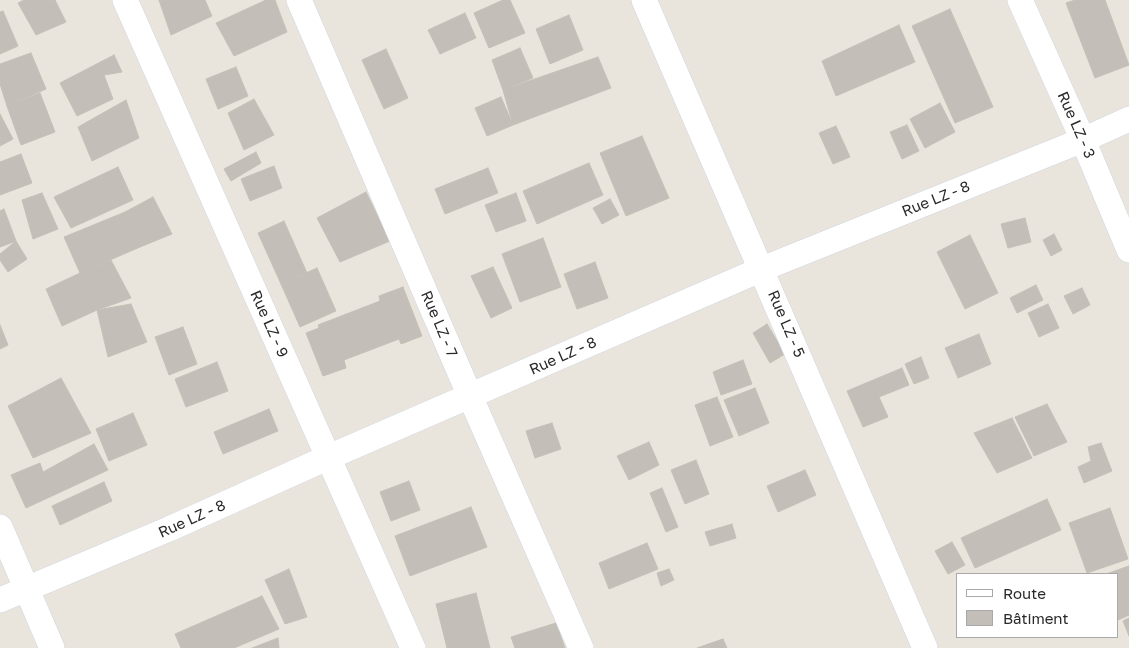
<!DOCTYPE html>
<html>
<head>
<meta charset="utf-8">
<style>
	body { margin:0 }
	#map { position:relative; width:1129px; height:648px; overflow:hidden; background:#eae5dc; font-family:"Golos Text",sans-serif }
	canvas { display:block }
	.legend { position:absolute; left:956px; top:573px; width:162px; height:65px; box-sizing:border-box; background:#fff; border:1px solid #a9a9a9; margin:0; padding:6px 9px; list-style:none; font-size:15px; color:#292929 }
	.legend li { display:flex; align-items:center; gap:10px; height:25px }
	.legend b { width:25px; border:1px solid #a9a9a9 }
</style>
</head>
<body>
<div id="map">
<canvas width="1129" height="648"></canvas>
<ul class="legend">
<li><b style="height:6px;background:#fff"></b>Route</li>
<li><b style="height:14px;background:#c3beb8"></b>Bâtiment</li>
</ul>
</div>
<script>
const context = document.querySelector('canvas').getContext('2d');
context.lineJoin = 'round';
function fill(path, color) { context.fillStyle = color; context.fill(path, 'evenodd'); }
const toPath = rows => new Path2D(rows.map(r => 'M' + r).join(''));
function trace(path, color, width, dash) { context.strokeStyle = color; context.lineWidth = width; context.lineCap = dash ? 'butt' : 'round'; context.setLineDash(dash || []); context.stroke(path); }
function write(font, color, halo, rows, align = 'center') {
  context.font = font + ' "Golos Text",sans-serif'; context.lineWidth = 5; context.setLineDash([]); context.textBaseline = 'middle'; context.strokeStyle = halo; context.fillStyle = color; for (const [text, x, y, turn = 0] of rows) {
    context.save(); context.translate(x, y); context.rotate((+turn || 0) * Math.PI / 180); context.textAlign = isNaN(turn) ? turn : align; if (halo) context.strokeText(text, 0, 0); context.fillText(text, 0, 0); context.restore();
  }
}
const building = toPath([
	[24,0,55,0,66,22,36,35,18,3,24,0],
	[159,0,205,0,212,16,171,35,159,0],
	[266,0,275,0,287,32,234,56,216,23,266,0],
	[503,0,510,0,525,33,489,48,474,13,503,0],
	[1075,0,1105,0,1129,65,1095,78,1066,3,1075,0],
	[950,9,993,107,955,123,912,26,950,9],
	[3,11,18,46,0,54,0,12,3,11],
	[465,13,476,38,440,54,428,30,465,13],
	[569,15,583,50,550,64,536,29,569,15],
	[899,25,915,62,836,96,822,61,899,25],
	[520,48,533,78,503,90,492,60,520,48],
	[386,49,408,98,384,109,362,60,386,49],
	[31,53,46,89,7,106,0,84,0,64,31,53],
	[114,55,122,72,104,75,113,99,77,116,60,83,114,55],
	[598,57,611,88,513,125,503,90,598,57],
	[236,67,248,96,218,109,206,79,236,67],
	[40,93,55,132,21,145,7,106,40,93],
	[501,97,513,125,487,136,475,108,501,97],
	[254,99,274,135,244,150,228,113,254,99],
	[126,100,139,138,92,161,78,127,126,100],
	[940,103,955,132,925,148,910,119,940,103],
	[0,114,13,139,0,146,0,114],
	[907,125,919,151,902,159,890,132,907,125],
	[836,126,850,157,833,164,819,133,836,126],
	[642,136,669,198,626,216,600,153,642,136],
	[256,152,261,163,231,181,224,169,256,152],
	[21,154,32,183,0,195,0,162,21,154],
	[589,163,603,195,537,224,523,191,589,163],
	[274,166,282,188,250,201,241,179,274,166],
	[118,167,133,200,71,228,54,197,118,167],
	[488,168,498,193,445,214,435,189,488,168],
	[366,192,390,241,340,262,317,218,366,192],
	[42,193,58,229,33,239,22,200,42,193],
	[516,193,526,221,496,232,485,205,516,193],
	[153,197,172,234,140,247,125,212,153,197],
	[610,199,619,215,602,224,593,208,610,199],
	[4,209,16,241,0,247,0,211,4,209],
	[125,212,140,247,80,273,64,237,125,212],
	[1025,218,1031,242,1008,248,1001,224,1025,218],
	[284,221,307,273,281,284,258,233,284,221],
	[1054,234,1062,250,1051,256,1043,240,1054,234],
	[970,235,998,293,965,309,937,252,970,235],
	[543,238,561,287,520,302,502,254,543,238],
	[16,241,27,259,8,272,0,260,0,254,16,241],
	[111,260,131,298,97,310,80,273,111,260],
	[595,262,608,298,577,309,564,274,595,262],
	[493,267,512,308,491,318,471,276,493,267],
	[317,268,336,311,300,327,281,284,317,268],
	[80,273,97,310,62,326,46,289,80,273],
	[1036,285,1043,300,1017,313,1010,298,1036,285],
	[403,287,422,336,401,344,399,339,344,360,346,368,323,376,306,333,319,328,318,325,380,301,379,296,403,287],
	[1082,288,1090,305,1073,314,1064,296,1082,288],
	[131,304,147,342,108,357,97,310,131,304],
	[1048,304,1059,328,1039,337,1028,313,1048,304],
	[767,324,785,354,770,363,753,333,767,324],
	[0,325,8,345,0,349,0,325],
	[183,327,197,364,169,375,155,337,183,327],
	[979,334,991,364,958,378,945,348,979,334],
	[921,357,929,378,914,384,905,364,921,357],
	[743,360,752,384,721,395,713,372,743,360],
	[217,362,228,391,186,407,175,379,217,362],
	[902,368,909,385,879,397,888,417,863,427,847,391,902,368],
	[61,378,91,433,33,458,8,406,61,378],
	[755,388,769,423,739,436,724,400,755,388],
	[717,397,733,437,710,446,695,405,717,397],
	[1047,404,1067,442,1034,456,1015,417,1047,404],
	[269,409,278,431,223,454,214,432,269,409],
	[133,413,147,445,109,461,96,429,133,413],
	[1012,418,1032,458,997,473,974,433,1012,418],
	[552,423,561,449,535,458,526,431,552,423],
	[649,442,659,465,629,480,617,456,649,442],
	[1101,443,1112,471,1084,483,1078,467,1091,461,1088,447,1101,443],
	[94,444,108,470,26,508,11,475,40,463,43,472,94,444],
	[696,460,709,494,685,504,671,470,696,460],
	[805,470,816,495,778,512,767,486,805,470],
	[409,481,420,510,391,521,380,492,409,481],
	[104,482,112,501,60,525,52,506,104,482],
	[662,488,678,527,666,532,650,493,662,488],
	[1047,499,1061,530,975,568,961,538,1047,499],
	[471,507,487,547,410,576,395,536,471,507],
	[1110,508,1128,559,1087,573,1069,523,1110,508],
	[732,524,736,538,710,546,705,532,732,524],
	[952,542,965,565,948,574,935,551,952,542],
	[647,543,658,569,609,589,599,563,647,543],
	[1129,566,1129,615,1118,620,1118,574,1106,574,1129,566],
	[289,569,307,617,285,624,265,580,289,569],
	[669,569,674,580,661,586,657,573,669,569],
	[476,593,490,648,447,648,436,604,476,593],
	[262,596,279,629,234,648,181,648,175,634,262,596],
	[1129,618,1129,636,1123,621,1129,618],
	[556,623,565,648,515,648,511,637,556,623],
	[278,638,279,648,252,648,278,638],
	[723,639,727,648,697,648,723,639]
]);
fill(building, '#c3beb8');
trace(building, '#c5c0b6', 1);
const street = toPath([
	[125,0,413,648],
	[299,0,470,396,581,648],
	[644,0,925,648],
	[1020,0,1083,140,1129,250],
	[0,527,52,648],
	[0,600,169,529,329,457,762,269,1083,140,1129,119]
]);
trace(street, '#d1d4e1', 26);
trace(street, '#fff', 25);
write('15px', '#292929', '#fff', [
	["Rue LZ - 3",1076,125,66],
	["Rue LZ - 8",936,199,-22],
	["Rue LZ - 9",269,324,66],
	["Rue LZ - 7",439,324,67],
	["Rue LZ - 5",786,324,67],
	["Rue LZ - 8",563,356,-24],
	["Rue LZ - 8",192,519,-24]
]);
</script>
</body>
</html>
